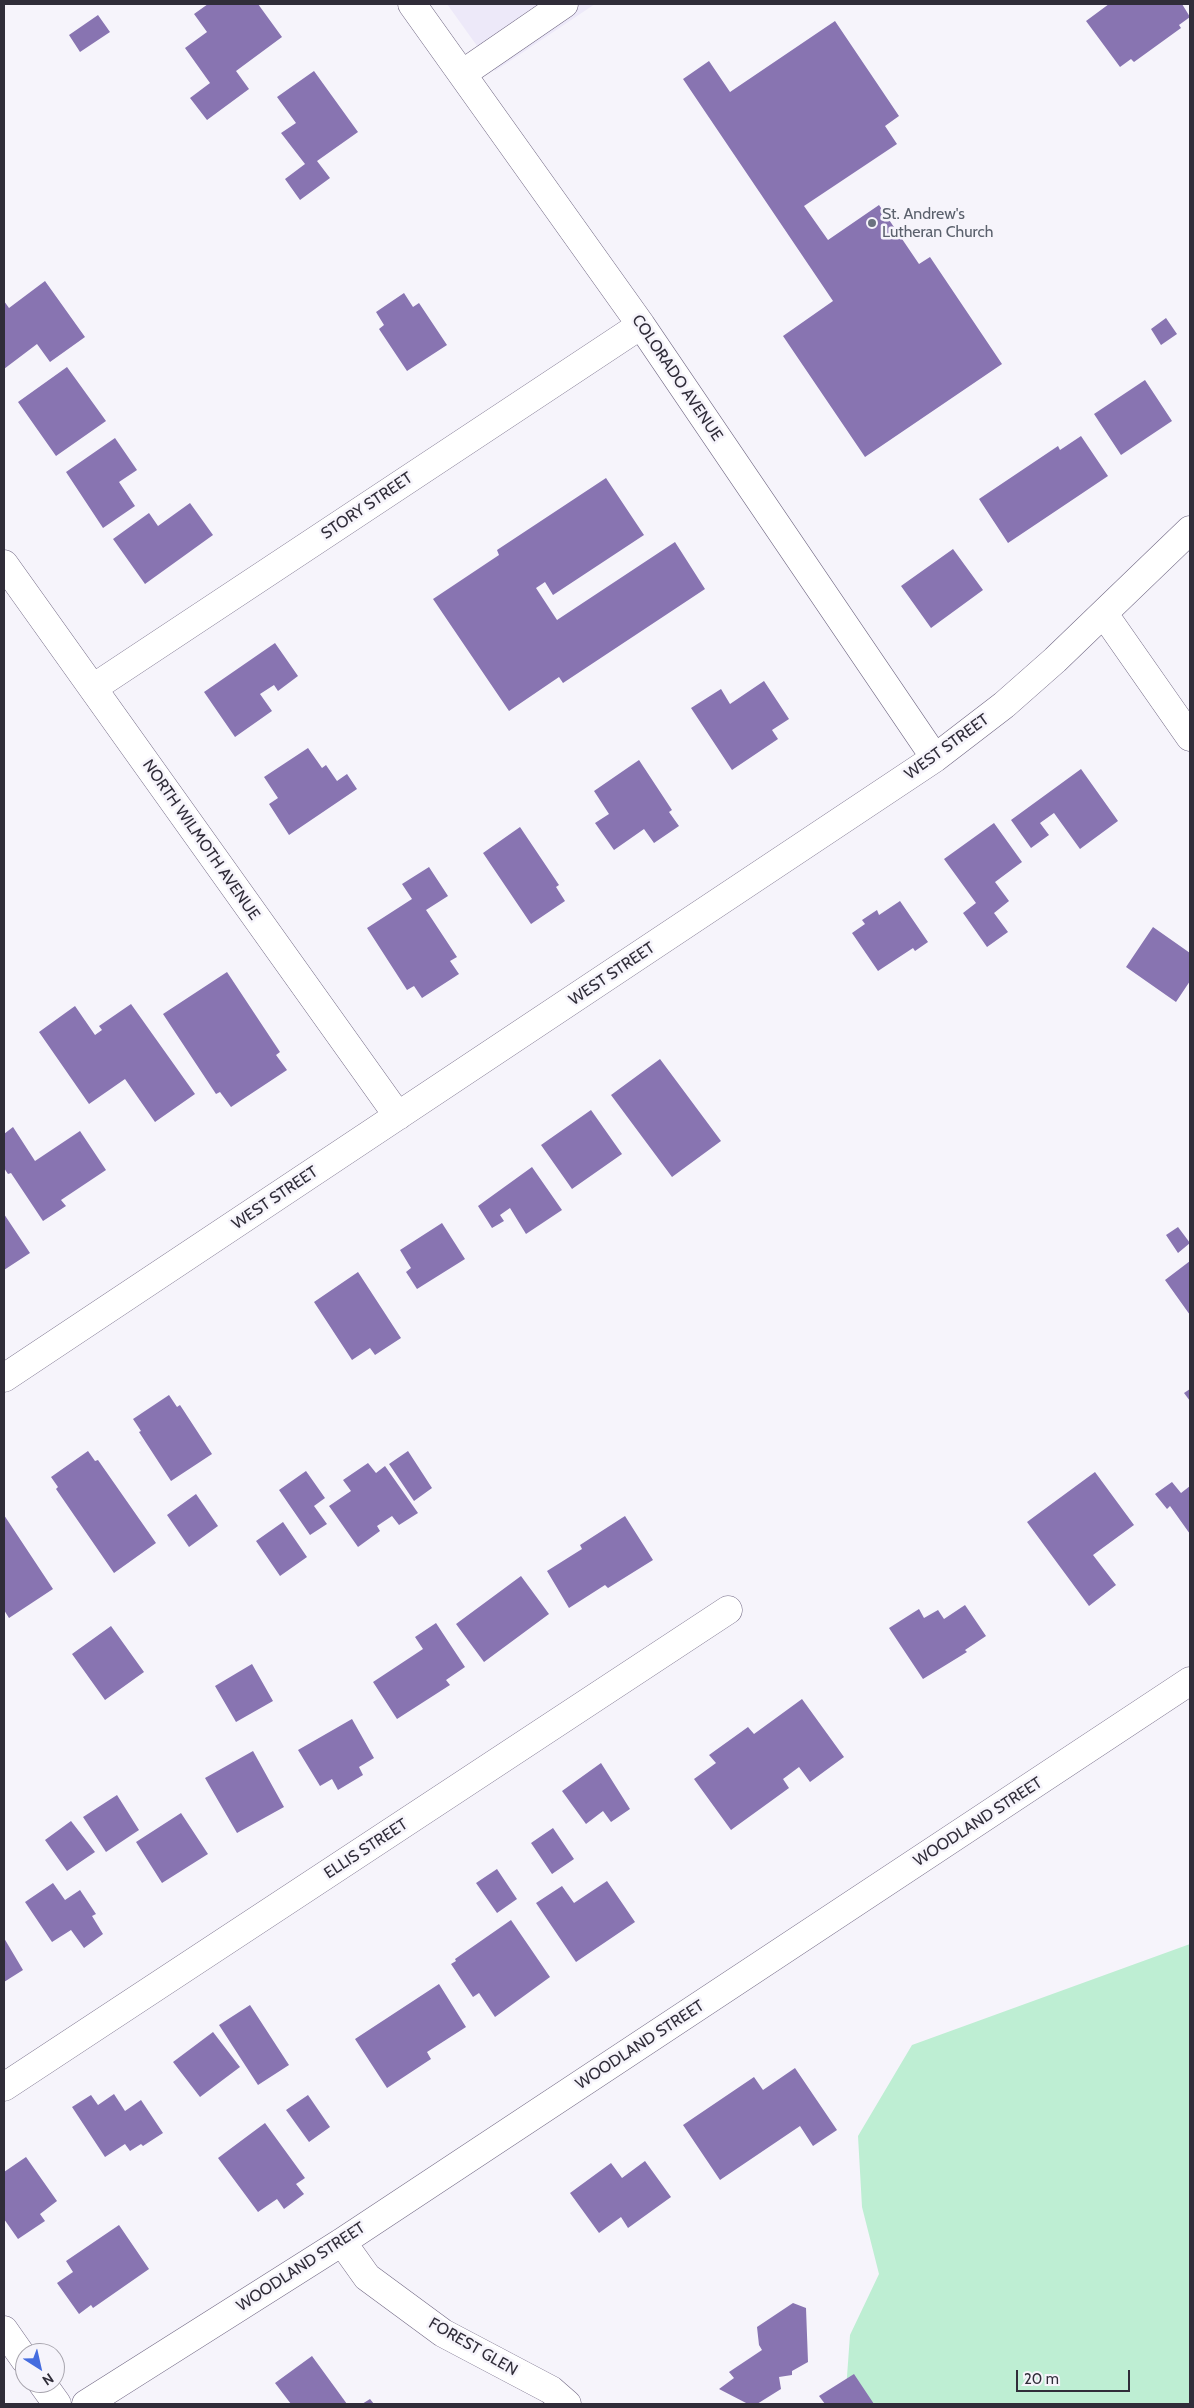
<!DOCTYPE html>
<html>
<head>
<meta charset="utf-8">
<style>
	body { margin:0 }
	#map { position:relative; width:1194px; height:2408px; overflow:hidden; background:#f6f4fb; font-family:Cabin,sans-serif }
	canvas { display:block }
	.frame { position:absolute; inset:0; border:5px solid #302d39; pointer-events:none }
	.north { position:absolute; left:15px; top:2343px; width:50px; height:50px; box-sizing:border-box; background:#f6f4fb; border:1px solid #a7a4ad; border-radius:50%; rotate:145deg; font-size:14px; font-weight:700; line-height:20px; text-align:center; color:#302d39 }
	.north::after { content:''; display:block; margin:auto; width:18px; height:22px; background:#456cdf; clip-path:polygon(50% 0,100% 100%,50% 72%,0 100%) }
	.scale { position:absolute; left:1016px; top:2370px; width:114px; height:22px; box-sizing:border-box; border:2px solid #302d39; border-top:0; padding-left:6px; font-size:15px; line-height:18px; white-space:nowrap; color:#302d39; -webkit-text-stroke:4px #f6f4fb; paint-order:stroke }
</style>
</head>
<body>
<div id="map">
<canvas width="1194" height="2408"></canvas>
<div class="frame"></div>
<div class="north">N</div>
<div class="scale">20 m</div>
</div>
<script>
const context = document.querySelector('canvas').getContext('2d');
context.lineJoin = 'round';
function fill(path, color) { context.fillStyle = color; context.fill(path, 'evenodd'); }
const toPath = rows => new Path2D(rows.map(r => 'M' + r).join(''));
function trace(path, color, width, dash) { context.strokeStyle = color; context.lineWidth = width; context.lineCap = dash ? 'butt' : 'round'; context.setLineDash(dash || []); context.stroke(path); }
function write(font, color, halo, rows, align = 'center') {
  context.font = font + ' Cabin,sans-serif'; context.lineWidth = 5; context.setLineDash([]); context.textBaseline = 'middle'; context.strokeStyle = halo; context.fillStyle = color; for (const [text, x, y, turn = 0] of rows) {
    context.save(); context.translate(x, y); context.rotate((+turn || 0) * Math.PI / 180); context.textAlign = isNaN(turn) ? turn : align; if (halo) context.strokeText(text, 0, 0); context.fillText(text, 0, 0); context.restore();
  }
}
fill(toPath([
	[447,4,595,4,495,71]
]), '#ede9f9');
fill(toPath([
	[1190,1944,1190,2404,845,2404,850,2335,879,2274,862,2207,858,2136,912,2045]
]), '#beeed3');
fill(toPath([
	[208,4,258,4,282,37,236,71,249,89,207,120,190,98,210,83,185,48,207,32,194,14],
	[1109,4,1182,4,1190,17,1179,25,1181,28,1134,62,1131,59,1120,67,1086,21],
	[98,15,110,32,80,52,69,35],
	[835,21,899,116,885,126,897,144,804,206,828,240,879,205,919,264,930,257,1002,364,865,457,783,336,833,301,683,79,709,61,730,92],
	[314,71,358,132,317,161,330,178,300,200,285,179,305,164,281,133,296,123,277,97],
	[45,281,85,337,50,362,37,344,4,369,4,301,9,308],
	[404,293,413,307,419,303,447,345,407,371,379,329,384,325,376,312],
	[1166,318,1177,334,1161,345,1151,329],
	[67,367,106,421,56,456,18,402],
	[1145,380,1172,421,1121,455,1094,414],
	[1081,436,1108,476,1008,543,979,499,1058,446,1060,450],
	[115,438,137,470,119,482,135,506,103,528,66,472],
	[606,478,644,535,553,595,545,582,536,588,557,620,675,542,705,589,563,683,559,677,509,711,433,599,499,555,497,550],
	[190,503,213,535,145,584,113,539,149,513,158,526],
	[953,549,983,590,931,628,901,586],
	[275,643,298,676,278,691,274,685,260,694,272,711,235,737,204,692],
	[764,681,789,719,772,730,778,739,732,770,691,708,721,689,730,704],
	[308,748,322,768,326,765,337,781,347,774,357,789,289,835,269,804,278,798,264,777],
	[639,760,672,810,669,812,679,826,654,843,644,829,614,850,595,823,609,814,594,791],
	[1081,769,1118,821,1080,849,1054,813,1040,823,1049,835,1031,848,1011,820],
	[994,823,1022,862,995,882,1009,901,994,913,1008,932,987,947,963,913,976,903,944,859],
	[520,827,559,885,556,887,565,901,531,924,483,853],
	[429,867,448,896,426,910,457,957,450,961,459,974,422,998,414,986,407,990,367,928,412,899,402,884],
	[900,901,928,942,915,951,913,948,878,971,852,933,865,924,862,920,877,910,879,915],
	[1153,927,1190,953,1190,981,1176,1002,1126,967],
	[227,972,280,1052,276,1055,287,1070,231,1107,220,1092,216,1094,163,1014],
	[131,1004,195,1094,155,1122,125,1079,89,1104,39,1032,75,1006,95,1035,102,1030,99,1026],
	[660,1059,721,1141,672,1177,611,1095],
	[591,1110,622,1154,572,1189,541,1145],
	[13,1127,35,1161,80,1131,106,1170,61,1200,66,1206,43,1221,11,1173,8,1174,4,1168,4,1134],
	[532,1167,562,1210,526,1234,510,1208,500,1215,504,1221,492,1228,478,1206],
	[4,1214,30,1253,4,1270],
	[442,1223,465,1259,417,1289,406,1272,411,1268,400,1250],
	[1178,1227,1190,1243,1178,1253,1166,1235],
	[1190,1261,1190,1315,1165,1280],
	[358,1272,401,1338,375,1355,370,1348,352,1360,314,1302],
	[1190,1389,1190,1401,1184,1393],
	[169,1395,177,1407,180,1405,212,1454,171,1481,139,1432,141,1431,133,1419],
	[88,1451,95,1461,98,1460,156,1543,114,1573,56,1489,58,1487,51,1477],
	[408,1451,432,1488,414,1501,389,1464],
	[368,1463,376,1473,385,1466,418,1513,399,1525,392,1516,377,1526,380,1531,358,1547,329,1506,351,1491,343,1480],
	[306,1471,325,1498,314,1506,327,1524,310,1535,279,1490],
	[1095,1472,1134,1525,1093,1555,1116,1585,1089,1606,1027,1522],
	[1172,1482,1181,1493,1190,1486,1190,1534,1170,1506,1167,1509,1155,1494],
	[196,1494,218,1526,189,1547,167,1515],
	[4,1515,53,1589,9,1618,4,1610],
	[625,1516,653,1560,608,1588,605,1585,569,1608,547,1571,582,1549,580,1545],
	[283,1522,307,1557,280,1576,256,1541],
	[521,1576,549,1614,484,1662,456,1624],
	[965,1605,986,1636,965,1650,967,1652,923,1679,889,1628,919,1609,924,1618,938,1610,944,1619],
	[436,1623,465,1667,446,1680,450,1685,397,1719,373,1682,423,1649,415,1637],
	[111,1626,144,1672,105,1700,72,1654],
	[252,1664,273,1701,236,1722,215,1686],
	[802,1699,844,1757,810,1782,799,1767,783,1779,789,1788,731,1830,694,1779,716,1763,709,1755,748,1727,754,1734],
	[352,1719,374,1758,359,1767,363,1775,338,1790,332,1779,320,1786,298,1750],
	[253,1751,284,1807,237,1833,205,1778],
	[601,1763,630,1809,611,1822,603,1811,586,1824,562,1791],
	[117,1795,139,1830,106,1852,83,1817],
	[181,1813,208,1854,162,1883,136,1842],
	[71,1821,95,1852,67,1871,45,1840],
	[553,1828,574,1859,552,1874,531,1843],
	[497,1869,517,1899,497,1913,476,1883],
	[607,1881,635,1922,576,1962,536,1903,562,1886,574,1903],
	[53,1883,65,1900,80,1890,96,1914,92,1916,103,1934,84,1948,71,1930,52,1942,25,1902],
	[511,1920,550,1977,495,2017,479,1993,473,1997,451,1964,456,1961,455,1959],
	[4,1938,23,1970,4,1982],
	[439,1984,466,2027,427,2052,431,2059,387,2088,355,2039],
	[250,2005,289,2065,258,2085,219,2025],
	[213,2032,240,2067,200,2097,173,2062],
	[795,2068,837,2130,813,2146,800,2126,720,2180,683,2125,754,2077,763,2090],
	[114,2094,125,2111,141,2100,163,2133,143,2146,141,2144,130,2151,125,2144,105,2157,72,2107,91,2095,98,2105],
	[308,2095,330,2127,309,2142,286,2110],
	[265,2123,305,2178,296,2184,304,2194,284,2209,277,2199,258,2212,218,2158],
	[26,2157,57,2201,40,2214,45,2221,18,2239,4,2219,4,2172],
	[645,2161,671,2197,628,2228,621,2217,599,2233,570,2193,611,2163,622,2178],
	[119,2225,149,2269,93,2308,91,2305,79,2314,57,2283,73,2272,66,2261],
	[793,2303,806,2308,808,2362,792,2371,792,2375,779,2377,781,2389,757,2404,748,2404,719,2389,734,2378,729,2372,762,2350,759,2345,757,2327],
	[312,2356,347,2404,291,2404,275,2383],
	[854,2374,874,2404,825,2404,819,2396],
	[370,2399,374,2404,362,2404]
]), '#8874b1');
const minor = toPath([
	[412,4,641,325,935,758],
	[462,74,564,4],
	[4,564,398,1116],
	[1104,614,1190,737],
	[93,688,641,325],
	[4,1378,935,758,1004,705,1055,660,1190,530],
	[4,2087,728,1610],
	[342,2242,367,2277,443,2333,551,2390,567,2404],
	[4,2330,25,2360],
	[42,2383,57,2404],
	[86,2404,342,2242,1190,1681]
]);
trace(minor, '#716884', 29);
trace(minor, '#fff', 28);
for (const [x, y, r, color] of [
	[872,223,5,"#6b7280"]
]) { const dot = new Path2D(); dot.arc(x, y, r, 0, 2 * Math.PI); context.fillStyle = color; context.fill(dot); trace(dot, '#f6f4fb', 2); }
write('16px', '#5b616d', '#f6f4fb', [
	["St. Andrew's",882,214],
	["Lutheran Church",882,232]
], 'left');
write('16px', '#302d39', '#f6f4fb', [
	["COLORADO AVENUE",677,378,56],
	["STORY STREET",367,506,-34],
	["WEST STREET",947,747,-36],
	["NORTH WILMOTH AVENUE",201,840,55],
	["WEST STREET",612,974,-34],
	["WEST STREET",275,1198,-34],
	["WOODLAND STREET",978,1822,-33],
	["ELLIS STREET",366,1849,-33],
	["WOODLAND STREET",640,2045,-33],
	["WOODLAND STREET",301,2267,-33],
	["FOREST GLEN",473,2347,30]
]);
</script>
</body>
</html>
